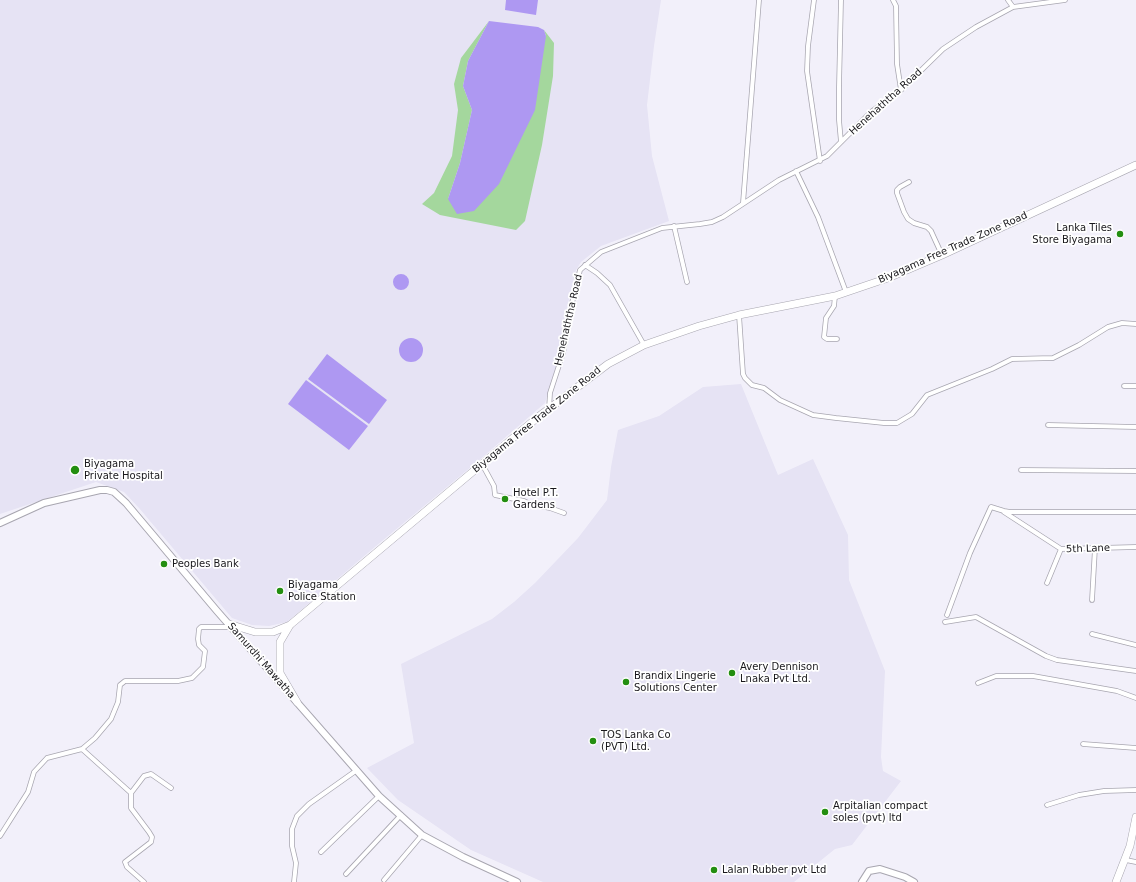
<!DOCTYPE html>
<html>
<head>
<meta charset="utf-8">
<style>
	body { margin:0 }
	canvas { display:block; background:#f2f0fa }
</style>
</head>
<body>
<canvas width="1136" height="882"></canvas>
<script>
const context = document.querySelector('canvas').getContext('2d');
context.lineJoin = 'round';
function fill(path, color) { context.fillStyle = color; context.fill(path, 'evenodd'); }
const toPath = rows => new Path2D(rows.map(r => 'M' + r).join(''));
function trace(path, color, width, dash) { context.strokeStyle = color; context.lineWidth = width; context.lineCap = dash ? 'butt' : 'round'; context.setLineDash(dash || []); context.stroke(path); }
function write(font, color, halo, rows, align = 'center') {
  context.font = font + ' "DejaVu Sans",sans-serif'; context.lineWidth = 3.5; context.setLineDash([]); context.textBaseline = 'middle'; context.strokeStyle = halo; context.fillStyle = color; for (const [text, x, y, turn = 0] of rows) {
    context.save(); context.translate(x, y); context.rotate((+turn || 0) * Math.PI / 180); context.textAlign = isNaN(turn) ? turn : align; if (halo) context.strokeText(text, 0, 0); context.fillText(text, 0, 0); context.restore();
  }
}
fill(toPath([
	[0,0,661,0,654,46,647,105,652,156,669,221,601,246,581,262,576,270,567,307,561,349,545,403,477,462,376,546,287,622,269,626,252,625,232,618,139,508,124,492,96,482,0,514],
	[741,384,778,475,813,459,848,535,849,580,885,671,881,757,883,771,901,781,852,845,835,849,794,882,543,882,471,850,398,800,367,768,414,743,401,664,492,619,514,602,535,583,578,538,607,500,611,467,618,430,659,416,703,387]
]), '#e6e3f4');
fill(toPath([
	[489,21,468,61,463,86,472,110,460,163,448,199,546,36,544,30,554,43,553,76,542,145,525,221,516,230,440,215,422,204,434,193,452,156,458,110,454,84,461,58]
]), '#a4d79d');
fill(toPath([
	[506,0,538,0,536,15,505,10],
	[489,21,538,27,544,30,546,36,535,110,499,184,474,211,457,214,448,199,460,163,472,110,463,86,468,61],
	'393 282a8 8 0 1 1 16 0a8 8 0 1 1-16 0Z',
	'399 350a12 12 0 1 1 24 0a12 12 0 1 1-24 0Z',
	[327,354,387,400,369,424,308,379],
	[306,380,368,426,349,450,288,404]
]), '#ae98f2');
const street = toPath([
	[814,0,808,46,807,71,820,161],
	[841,0,839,87,839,120,841,142],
	[893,0,896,6,897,64,901,90],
	[1008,0,1013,7],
	[796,171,818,217,846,292],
	[909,182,900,187,897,190,897,193,904,212,908,219,914,223,927,227,931,231,942,255],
	[743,203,759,0],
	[674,226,687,282],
	[585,265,597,273,610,285,644,345],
	[835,296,834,306,826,318,824,337,827,339,837,339],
	[739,315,743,374,745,378,752,385,764,388,780,400,813,415,836,418,884,423,897,423,912,414,927,395,992,369,1012,359,1053,358,1079,345,1108,327,1122,323,1136,324],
	[1124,386,1136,386],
	[549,409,550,393,563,353,572,303,580,270,601,252,662,228,700,224,712,222,723,217,779,180,827,156,871,112,901,90,943,49,976,27,1013,7,1065,0],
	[1048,425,1136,427],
	[482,464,494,486,495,495,524,501,530,504,550,508,564,513],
	[1021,470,1136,471],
	[1004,512,1061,549,1136,547],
	[1047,583,1061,549],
	[1092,600,1095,548],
	[947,615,970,553,991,507,1004,511,1010,512,1136,512],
	[945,622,976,617,1046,656,1057,660,1136,671],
	[1092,634,1136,645],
	[978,683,996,676,1033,676,1117,691,1136,698],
	[1083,744,1136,748],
	[82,749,131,793,131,808,149,832,152,837,151,842,125,862,127,867,144,882],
	[131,793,144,776,151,774,171,788],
	[1047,805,1079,795,1104,791,1136,790],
	[0,836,28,792,34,772,47,758,82,749,95,738,111,719,118,702,120,685,125,681,178,681,192,678,203,667,205,651,199,645,198,639,199,629,201,627,231,627],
	[321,852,379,796],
	[1126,860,1136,862],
	[346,874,401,815],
	[384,880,422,835],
	[294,882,296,863,292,846,292,829,297,816,309,804,357,770]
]);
const secondary = toPath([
	[0,523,44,503,100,490,107,490,114,492,126,503,217,611,379,796,422,835,463,857,517,882],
	[862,882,869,871,880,869,905,877,914,882]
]);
const primary = toPath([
	[229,624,255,632,273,632,290,625],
	[297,702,280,673,280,642,290,625,538,417,608,364,644,345,699,326,739,315,835,296,888,278,942,255,1136,165],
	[1116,882,1130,846,1136,817]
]);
trace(street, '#a8a6b0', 5.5);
trace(secondary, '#a8a6b0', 8);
trace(primary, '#a8a6b0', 8);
trace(street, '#fff', 4);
trace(secondary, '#fff', 6);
trace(primary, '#fff', 7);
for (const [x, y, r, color] of [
	[1120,234,4,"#238e10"],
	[75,470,5,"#238e10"],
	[505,499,4,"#238e10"],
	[164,564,4,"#238e10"],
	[280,591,4,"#238e10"],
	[732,673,4,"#238e10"],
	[626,682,4,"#238e10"],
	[593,741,4,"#238e10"],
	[825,812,4,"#238e10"],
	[714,870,4,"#238e10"]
]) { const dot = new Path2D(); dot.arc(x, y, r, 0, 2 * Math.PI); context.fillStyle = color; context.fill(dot); trace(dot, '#fff', 1.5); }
write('10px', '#18171b', '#fff', [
	["Henehaththa Road",886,102,-42],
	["Biyagama Free Trade Zone Road",953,248,-24],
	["Henehaththa Road",569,320,-77],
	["Biyagama Free Trade Zone Road",537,420,-39],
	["5th Lane",1088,549,-2],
	["Samurdhi Mawatha",261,661,49]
]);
write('10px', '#18171b', '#fff', [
	["Lanka Tiles",1112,228,"right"],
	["Store Biyagama",1112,240,"right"],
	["Biyagama",84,464],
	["Private Hospital",84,476],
	["Hotel P.T.",513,493],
	["Gardens",513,505],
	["Peoples Bank",172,564],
	["Biyagama",288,585],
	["Police Station",288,597],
	["Avery Dennison",740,667],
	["Lnaka Pvt Ltd.",740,679],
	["Brandix Lingerie",634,676],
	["Solutions Center",634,688],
	["TOS Lanka Co",601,735],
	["(PVT) Ltd.",601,747],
	["Arpitalian compact",833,806],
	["soles (pvt) ltd",833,818],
	["Lalan Rubber pvt Ltd",722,870]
], 'left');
</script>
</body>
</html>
